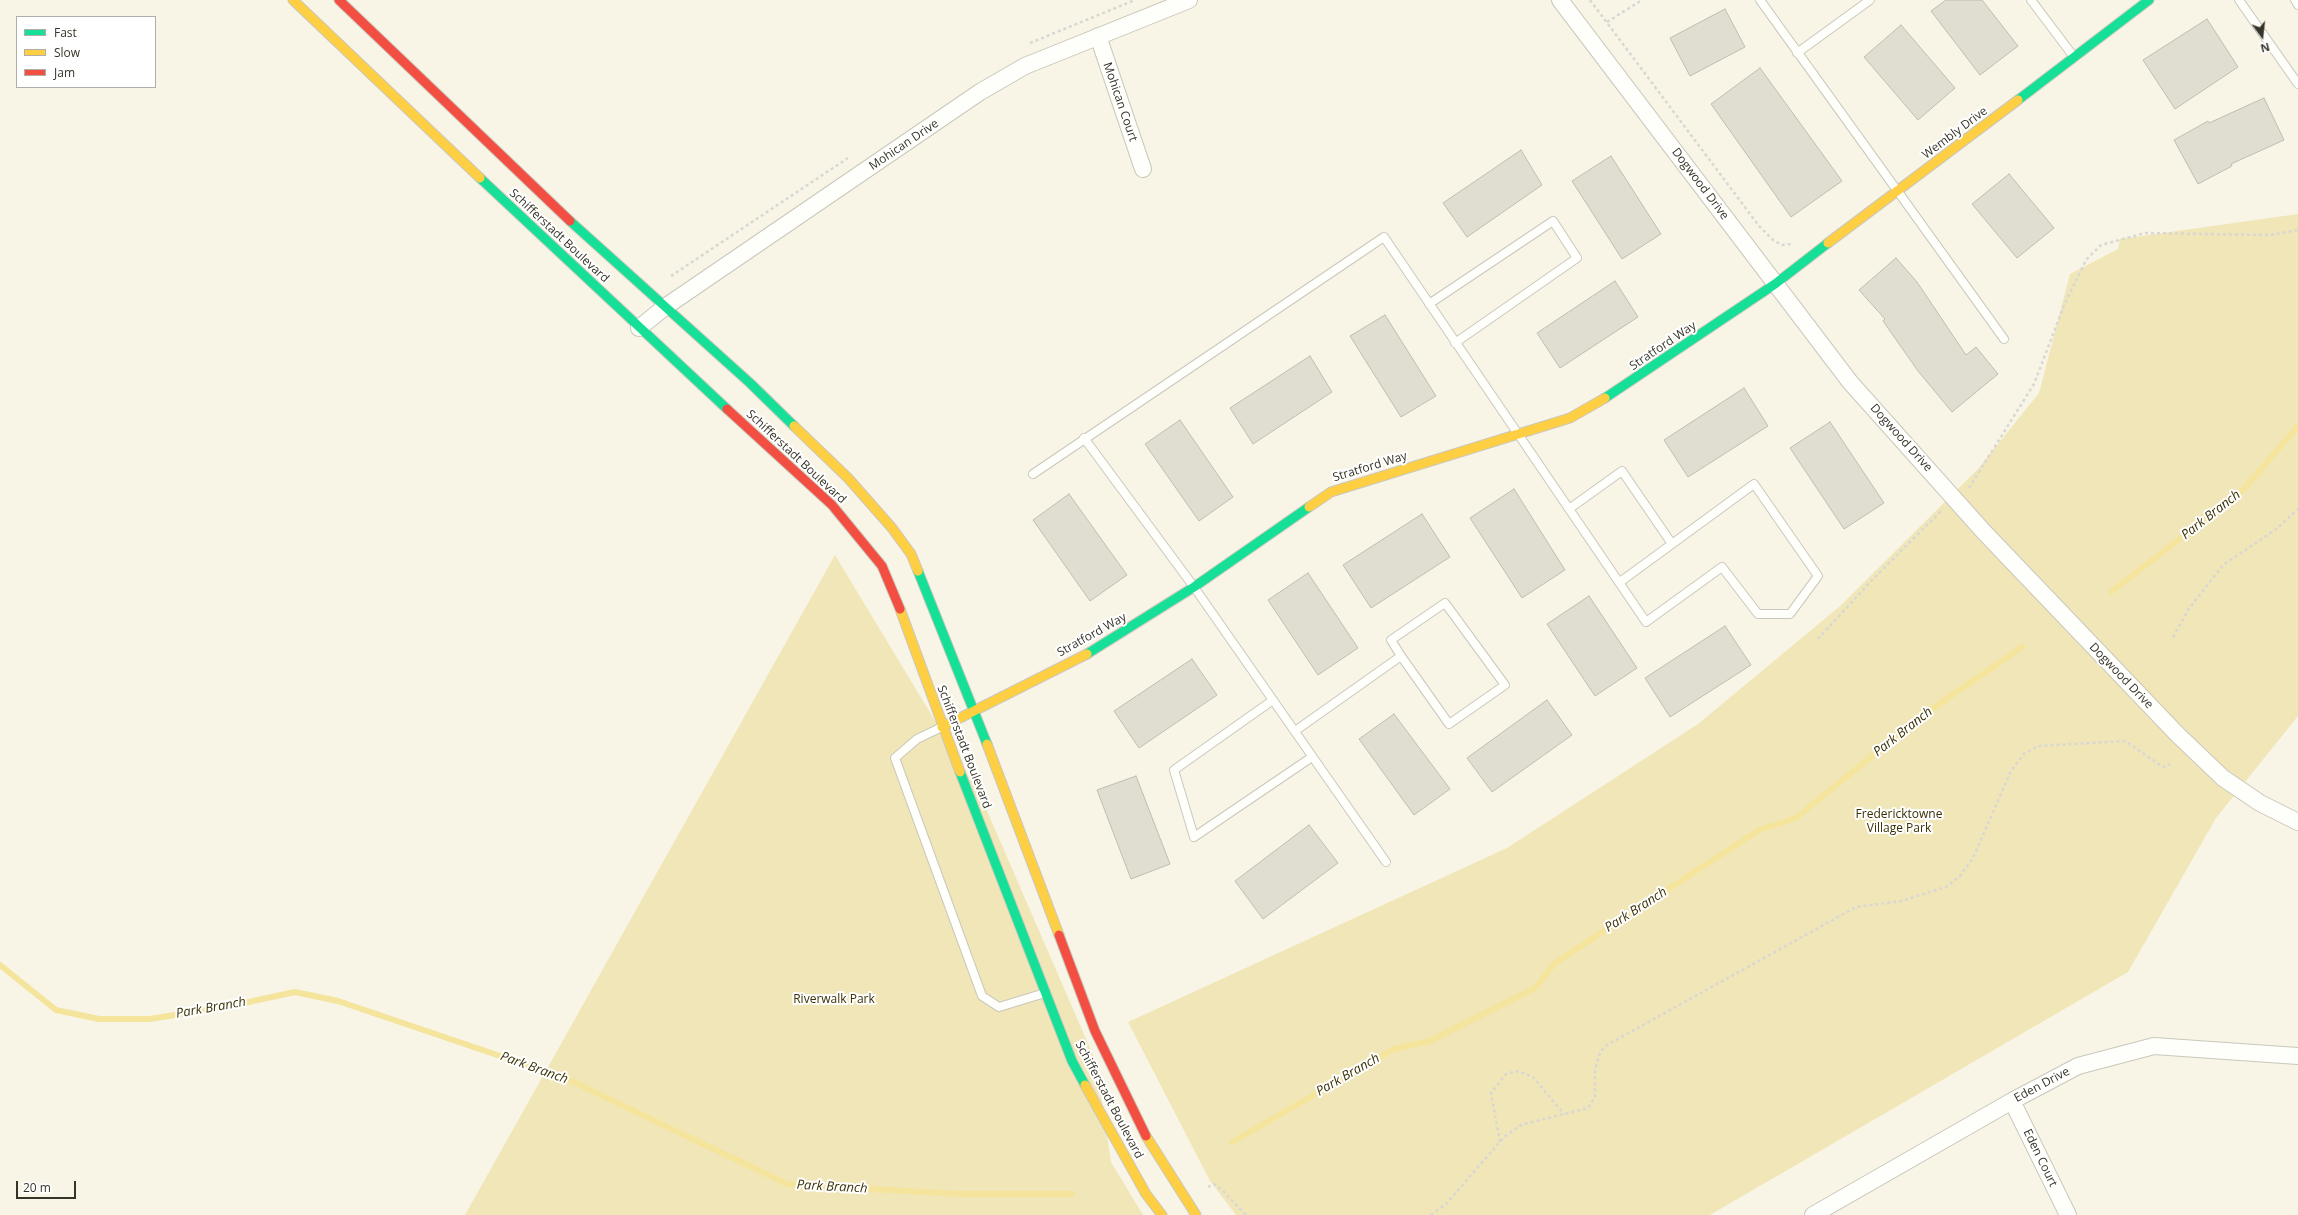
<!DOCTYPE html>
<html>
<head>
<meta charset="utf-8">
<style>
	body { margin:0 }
	#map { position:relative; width:2298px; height:1215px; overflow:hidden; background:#f8f5e7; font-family:"Open Sans",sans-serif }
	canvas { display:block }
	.legend { position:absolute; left:16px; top:16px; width:140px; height:72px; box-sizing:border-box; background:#fff; border:1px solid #afaea9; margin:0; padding:5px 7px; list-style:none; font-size:12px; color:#363428 }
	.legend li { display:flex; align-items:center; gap:8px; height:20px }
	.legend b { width:20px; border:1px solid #afaea9 }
	.north { position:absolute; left:2242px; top:16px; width:40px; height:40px; -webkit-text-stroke:3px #fff; paint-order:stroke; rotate:165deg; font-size:11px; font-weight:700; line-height:16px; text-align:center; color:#363428 }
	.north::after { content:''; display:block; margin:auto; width:14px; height:18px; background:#363428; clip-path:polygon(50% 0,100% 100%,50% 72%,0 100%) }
	.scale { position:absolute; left:16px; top:1181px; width:60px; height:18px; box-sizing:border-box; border:2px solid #363428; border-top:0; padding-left:5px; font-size:12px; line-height:14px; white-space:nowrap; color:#363428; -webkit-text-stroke:3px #fff; paint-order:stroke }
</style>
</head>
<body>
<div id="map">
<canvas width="2298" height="1215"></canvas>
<ul class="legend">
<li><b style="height:5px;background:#16e098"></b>Fast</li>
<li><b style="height:5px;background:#ffcf43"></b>Slow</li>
<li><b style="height:5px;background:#f24e42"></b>Jam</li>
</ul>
<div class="north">N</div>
<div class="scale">20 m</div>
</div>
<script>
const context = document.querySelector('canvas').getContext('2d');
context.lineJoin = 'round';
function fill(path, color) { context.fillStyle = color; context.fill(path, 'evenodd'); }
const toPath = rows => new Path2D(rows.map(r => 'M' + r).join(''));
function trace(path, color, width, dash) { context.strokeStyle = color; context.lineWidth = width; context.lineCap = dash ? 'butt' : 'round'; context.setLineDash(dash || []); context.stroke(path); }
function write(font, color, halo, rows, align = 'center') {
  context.font = font + ' "Open Sans",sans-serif'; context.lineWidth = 4; context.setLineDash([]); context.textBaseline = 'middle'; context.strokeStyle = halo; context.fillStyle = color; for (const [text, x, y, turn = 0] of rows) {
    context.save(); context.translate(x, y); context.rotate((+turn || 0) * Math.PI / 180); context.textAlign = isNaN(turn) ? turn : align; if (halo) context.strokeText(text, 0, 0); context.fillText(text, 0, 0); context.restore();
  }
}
fill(toPath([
	[2298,214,2298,716,2216,818,2128,972,1710,1215,1236,1215,1210,1181,1128,1022,1507,848,1698,724,1839,607,1977,470,2039,393,2070,274,2118,249,2120,239],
	[835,555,981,797,1096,1062,1111,1162,1143,1215,465,1215]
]), '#f1e6b8');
trace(toPath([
	[2111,592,2243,490,2298,426],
	[0,965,56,1010,99,1019,150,1019,230,1006,295,992,338,1001,565,1078,787,1184,959,1194,1072,1194],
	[1232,1142,1394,1049,1430,1041,1535,988,1555,963,1759,830,1796,818,1916,720,2022,647]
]), '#f4e49c', 6);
const building = toPath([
	[1946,0,1982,0,2018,46,1980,75,1931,11,1946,0],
	[1725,9,1745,47,1690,76,1670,38,1725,9],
	[2207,19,2238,67,2175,109,2143,60,2207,19],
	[1901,25,1955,88,1918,120,1864,57,1901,25],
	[1760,68,1842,181,1791,217,1711,104,1760,68],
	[2264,98,2284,140,2231,164,2232,166,2198,184,2174,140,2208,121,2209,123,2264,98],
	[1521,150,1542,185,1467,237,1443,203,1521,150],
	[1611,156,1661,234,1622,259,1572,181,1611,156],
	[2009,174,2054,228,2017,258,1972,204,2009,174],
	[1896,258,1917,282,1966,355,1976,347,1998,374,1952,412,1918,371,1883,321,1885,319,1859,290,1896,258],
	[1615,281,1638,317,1560,368,1537,333,1615,281],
	[1385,315,1436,396,1401,417,1350,336,1385,315],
	[1310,356,1332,392,1253,444,1230,408,1310,356],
	[1744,388,1768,426,1688,477,1664,440,1744,388],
	[1180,420,1233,497,1199,521,1145,444,1180,420],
	[1830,422,1884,503,1844,529,1790,448,1830,422],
	[1514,489,1565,570,1522,598,1470,518,1514,489],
	[1069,494,1127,575,1090,601,1033,520,1069,494],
	[1422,514,1450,557,1371,608,1343,565,1422,514],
	[1308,573,1358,648,1318,675,1268,600,1308,573],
	[1589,596,1637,668,1595,696,1547,624,1589,596],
	[1725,626,1751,665,1670,717,1645,678,1725,626],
	[1192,659,1217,695,1139,748,1114,711,1192,659],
	[1547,700,1572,735,1492,792,1467,758,1547,700],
	[1394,714,1450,789,1414,815,1359,739,1394,714],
	[1136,776,1170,864,1131,879,1097,790,1136,776],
	[1309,825,1338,863,1263,919,1235,881,1309,825]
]);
fill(building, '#e0ded1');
trace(building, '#bfbcb1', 1);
const lane = toPath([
	[1760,0,2004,339],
	[2031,0,2074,57],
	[2239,0,2298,84],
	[2295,0,2298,5],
	[1797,53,1870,0],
	[1429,304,1553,221,1577,258,1455,343],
	[1084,438,1194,587,1386,862],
	[1033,474,1384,237,1646,622,1722,567,1758,614,1790,614,1818,576,1754,484,1620,582],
	[1569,509,1622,471,1672,544],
	[1273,700,1174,770,1194,837,1312,757],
	[942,727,917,739,895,758,982,996,999,1007,1045,993],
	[1295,731,1401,656,1391,640,1445,603,1505,685,1449,724,1401,656]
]);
const street = toPath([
	[1560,0,1850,382,1984,532,2177,734,2223,778,2260,803,2298,822],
	[1098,36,1143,169],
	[639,328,665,307,980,92,1025,66,1189,0],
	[2012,1101,2068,1215],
	[1813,1215,2012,1101,2078,1066,2154,1046,2298,1056]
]);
const fast = toPath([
	[2018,100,2149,0],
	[480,178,727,409],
	[570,221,750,383,794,426],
	[1605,398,1775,284,1828,243],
	[918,571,987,744],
	[1087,654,1194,587,1309,507],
	[960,772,1072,1061,1085,1085]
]);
const slow = toPath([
	[293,0,480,178],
	[1828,243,2018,100],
	[794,426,848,478,892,528,911,554,918,571],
	[1309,507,1331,492,1570,418,1605,398],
	[900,609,960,772],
	[942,727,1087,654],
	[987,744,1059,935],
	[1085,1085,1146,1194,1162,1215],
	[1146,1136,1196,1215]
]);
const jam = toPath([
	[339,0,570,221],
	[727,409,832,505,882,566,900,609],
	[1059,935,1095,1031,1146,1136]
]);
trace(lane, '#cac8bc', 10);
trace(street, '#cac8bc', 18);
trace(fast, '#cac8bc', 11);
trace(slow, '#cac8bc', 11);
trace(jam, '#cac8bc', 11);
trace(toPath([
	[1590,0,1759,226,1773,240,1782,245,1791,244],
	[1607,22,1642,0],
	[1030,43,1135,0],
	[671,276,848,158],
	[1969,488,2034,384,2065,303,2086,260,2101,245,2145,233,2271,235,2298,230],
	[2173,637,2188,610,2223,565,2275,530,2298,509],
	[1818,639,1873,579,1942,510],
	[1500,1142,1491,1093,1506,1074,1518,1071,1533,1077,1564,1114],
	[1208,1187,1214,1184,1222,1190,1246,1215],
	[1431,1215,1446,1204,1504,1137,1521,1125,1588,1108,1595,1097,1595,1070,1600,1052,1607,1045,1856,907,1901,901,1946,887,1960,876,1973,858,2011,771,2024,754,2038,746,2125,741,2163,767,2170,764]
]), '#d8d7d3', 2.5, [3, 3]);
trace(lane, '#fefefb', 8);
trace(street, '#fefefb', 16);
trace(fast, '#16e098', 9);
trace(slow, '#ffcf43', 9);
trace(jam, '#f24e42', 9);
write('12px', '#363428', '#fff', [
	["Mohican Court",1120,102,71],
	["Wembly Drive",1955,133,-37],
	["Mohican Drive",904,145,-34],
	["Dogwood Drive",1700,184,53],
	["Schifferstadt Boulevard",559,236,43],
	["Stratford Way",1663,346,-34],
	["Dogwood Drive",1901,438,48],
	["Schifferstadt Boulevard",796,457,43],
	["Stratford Way",1370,467,-17],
	["Stratford Way",1092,635,-29],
	["Dogwood Drive",2121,676,46],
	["Schifferstadt Boulevard",964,747,69],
	["Eden Drive",2042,1085,-28],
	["Schifferstadt Boulevard",1109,1100,62],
	["Eden Court",2040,1158,64]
]);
write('12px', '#382f04', '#fff', [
	["Fredericktowne",1899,815],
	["Village Park",1899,829],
	["Riverwalk Park",834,1000]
]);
write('italic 13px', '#3c3308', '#fff', [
	["Park Branch",2211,515,-38],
	["Park Branch",1903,732,-38],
	["Park Branch",1636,910,-33],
	["Park Branch",211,1008,-10],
	["Park Branch",534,1068,20],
	["Park Branch",1348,1075,-30],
	["Park Branch",832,1187,3]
]);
</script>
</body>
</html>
